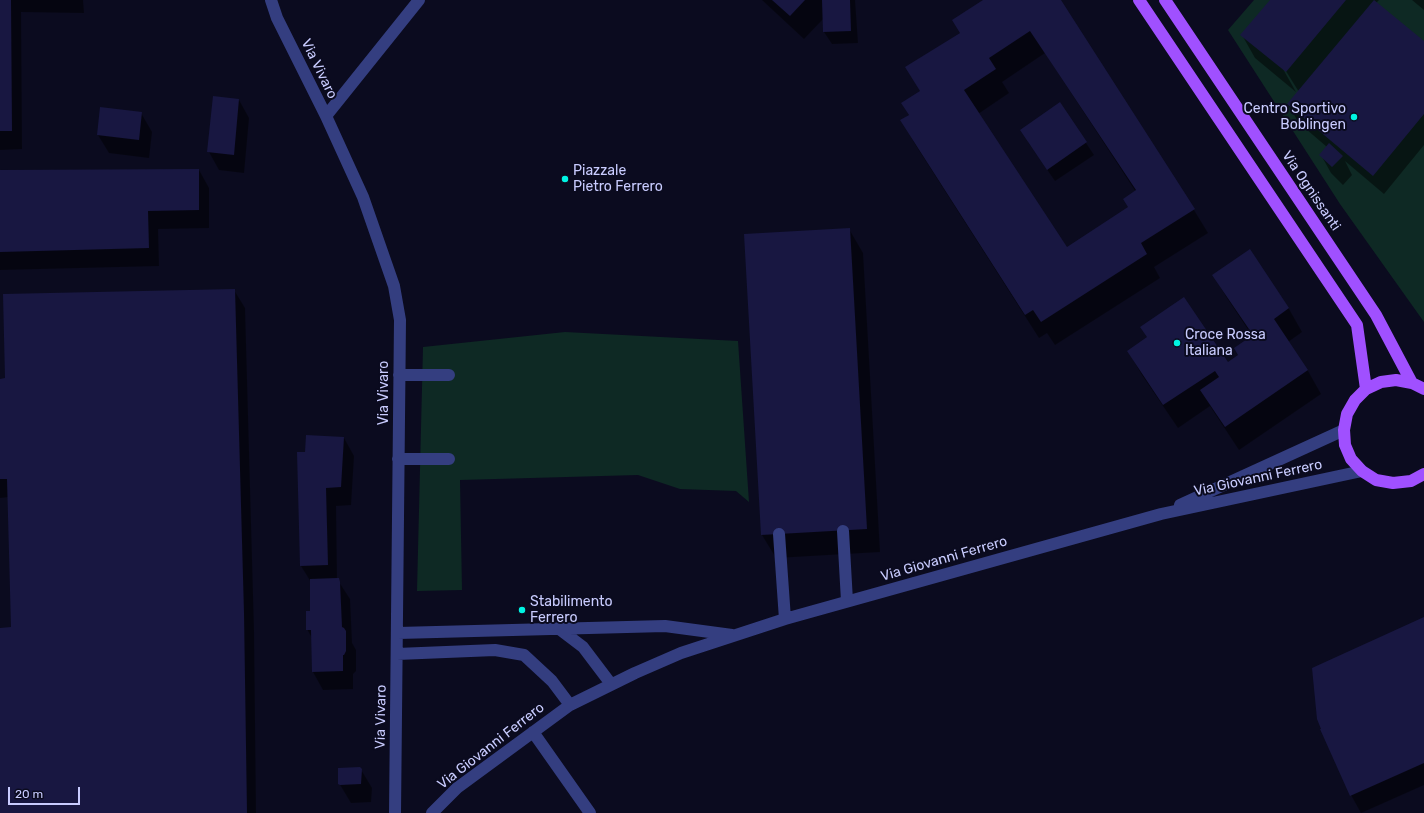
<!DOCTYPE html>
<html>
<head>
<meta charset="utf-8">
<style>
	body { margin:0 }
	#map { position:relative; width:1424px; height:813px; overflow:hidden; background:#0b0b1f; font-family:Rubik,sans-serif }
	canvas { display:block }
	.scale { position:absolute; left:8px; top:787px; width:72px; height:18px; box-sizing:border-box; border:2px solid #c9ccff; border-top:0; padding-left:5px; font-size:12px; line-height:14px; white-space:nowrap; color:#c9ccff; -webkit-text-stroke:3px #0b0b1f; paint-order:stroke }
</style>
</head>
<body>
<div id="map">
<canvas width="1424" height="813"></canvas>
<div class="scale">20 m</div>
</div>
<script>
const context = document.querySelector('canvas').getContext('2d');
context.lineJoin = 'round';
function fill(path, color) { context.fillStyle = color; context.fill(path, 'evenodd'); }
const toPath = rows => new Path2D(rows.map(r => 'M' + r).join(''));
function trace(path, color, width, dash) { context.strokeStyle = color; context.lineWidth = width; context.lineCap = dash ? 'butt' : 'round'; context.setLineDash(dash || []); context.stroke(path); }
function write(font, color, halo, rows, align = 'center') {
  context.font = font + ' Rubik,sans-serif'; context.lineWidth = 4; context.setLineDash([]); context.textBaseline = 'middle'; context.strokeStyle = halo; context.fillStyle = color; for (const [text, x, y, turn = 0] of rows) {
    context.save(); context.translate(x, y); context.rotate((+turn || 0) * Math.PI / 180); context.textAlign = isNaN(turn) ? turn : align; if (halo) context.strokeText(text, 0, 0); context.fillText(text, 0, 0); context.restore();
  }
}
fill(toPath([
	[1254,0,1424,0,1424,322,1340,204,1228,30],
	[565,332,738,341,749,502,736,491,680,489,638,475,460,480,462,590,417,591,423,347]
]), '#0e2924');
fill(toPath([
	[0,0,83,0,84,13,21,12,22,149,0,150],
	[762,0,855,0,858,43,832,44,824,32,824,18,804,39],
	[985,0,1060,0,1194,210,1208,233,1154,267,1160,278,1055,345,1047,333,1039,338,915,144,901,120,909,115,902,104,921,92,906,67,960,33],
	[1045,53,1136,192,1129,208,1067,248,978,114,1009,93,1002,82],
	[1271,0,1379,0,1376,3,1424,43,1424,145,1384,194,1345,161,1352,175,1343,185,1331,173,1321,155,1327,147,1299,123,1288,105,1299,92,1284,68,1283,69,1296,92,1255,58,1242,35],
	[1412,0,1424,0,1424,10],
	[239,100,249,118,244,173,219,170,209,152],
	[1060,104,1094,155,1055,181,1028,142],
	[141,113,152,132,149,158,109,153,98,135],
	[199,170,209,188,209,228,158,229,159,266,0,270,0,171],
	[849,229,863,253,880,552,776,558,762,535],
	[1249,250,1289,309,1302,332,1288,342,1308,371,1321,394,1239,450,1210,406,1178,428,1142,375,1128,351,1148,338,1142,328,1228,364,1239,356,1253,337,1227,298,1213,275],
	[234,290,245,308,254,631,256,813,0,813,0,629,12,628,9,497,0,498,0,380,6,379],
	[344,438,354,456,351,505,336,506,337,579,350,599,352,643,356,650,356,671,353,674,353,689,323,690,313,672,312,638,307,629,311,612,311,582,301,566,306,453],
	[1424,618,1424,785,1361,813,1351,795],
	[360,768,372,788,371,802,351,803,339,783]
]), '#0007');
fill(toPath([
	[0,0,11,0,12,131,0,131],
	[772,0,805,0,790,16],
	[822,0,850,0,851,31,823,32],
	[983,0,1061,0,1195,209,1141,243,1147,254,1041,322,1033,310,1025,315,900,120,909,115,901,103,920,91,905,67,960,33,952,20],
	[1030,31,1136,190,1123,199,1128,207,1067,247,964,90,996,69,989,58],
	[1270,0,1346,0,1286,72,1240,35],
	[1374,0,1424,41,1424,114,1373,176,1287,104],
	[213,96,239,99,234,155,207,152],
	[1060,102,1087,142,1047,170,1020,130],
	[100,107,142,112,139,140,97,135],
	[1329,143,1343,156,1332,167,1319,155],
	[199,169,199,210,148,211,149,248,0,252,0,170],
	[850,228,867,529,761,535,744,234],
	[1250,249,1289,308,1274,319,1308,370,1225,427,1200,390,1219,377,1215,371,1163,405,1127,351,1147,337,1140,327,1184,297,1228,362,1238,355,1234,348,1253,335,1212,275],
	[235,289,244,613,247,813,0,813,0,628,11,627,7,479,0,479,0,379,5,378,3,294],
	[306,435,344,437,341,487,326,488,328,565,300,566,297,452,305,452],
	[337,578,339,578,340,582,342,627,344,628,346,631,346,651,344,655,343,655,343,671,312,672,311,630,306,630,306,611,310,611,310,579],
	[1424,617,1424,763,1350,796,1320,729,1321,729,1317,719,1312,668],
	[360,767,362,769,361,784,340,785,338,784,338,768]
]), '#181741');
trace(toPath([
	[271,0,277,18,326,116,363,197,394,286,400,320,395,813],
	[326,116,419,0],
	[399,375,449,375],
	[398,459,449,459],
	[1180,505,1344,430],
	[843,531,847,601],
	[779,534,785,619],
	[558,628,583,647,611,684],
	[398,633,665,626,732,635],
	[397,654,495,650,524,655,552,681,570,705],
	[533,732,590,813],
	[432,813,457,788,570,705,635,673,681,653,785,619,1161,514,1362,471]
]), '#343e80', 12);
trace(toPath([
	[1139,0,1357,325,1366,389],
	[1165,0,1376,315,1412,383],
	[1424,389,1412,383,1396,380,1381,382,1366,389,1355,400,1347,414,1344,430,1345,445,1351,459,1362,471,1376,480,1393,483,1411,481,1424,474]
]), '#a050ff', 12);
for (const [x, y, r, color] of [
	[1354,117,4,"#00f4e3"],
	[565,179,4,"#00f4e3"],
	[1177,343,4,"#00f4e3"],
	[522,610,4,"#00f4e3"]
]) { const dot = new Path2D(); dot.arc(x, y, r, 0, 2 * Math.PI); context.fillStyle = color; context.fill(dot); trace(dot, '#0b0b1f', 1.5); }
write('14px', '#c9ccff', '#0b0b1f', [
	["Via Vivaro",319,69,64],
	["Via Ognissanti",1311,191,56],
	["Via Vivaro",384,393,-90],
	["Via Giovanni Ferrero",1258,478,-12],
	["Via Giovanni Ferrero",944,559,-16],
	["Via Vivaro",381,717,-89],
	["Via Giovanni Ferrero",491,746,-38]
]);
write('14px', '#c9ccff', '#0b0b1f', [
	["Centro Sportivo",1346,109,"right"],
	["Boblingen",1346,125,"right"],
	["Piazzale",573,171],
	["Pietro Ferrero",573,187],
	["Croce Rossa",1185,335],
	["Italiana",1185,351],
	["Stabilimento",530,602],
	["Ferrero",530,618]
], 'left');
</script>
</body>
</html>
